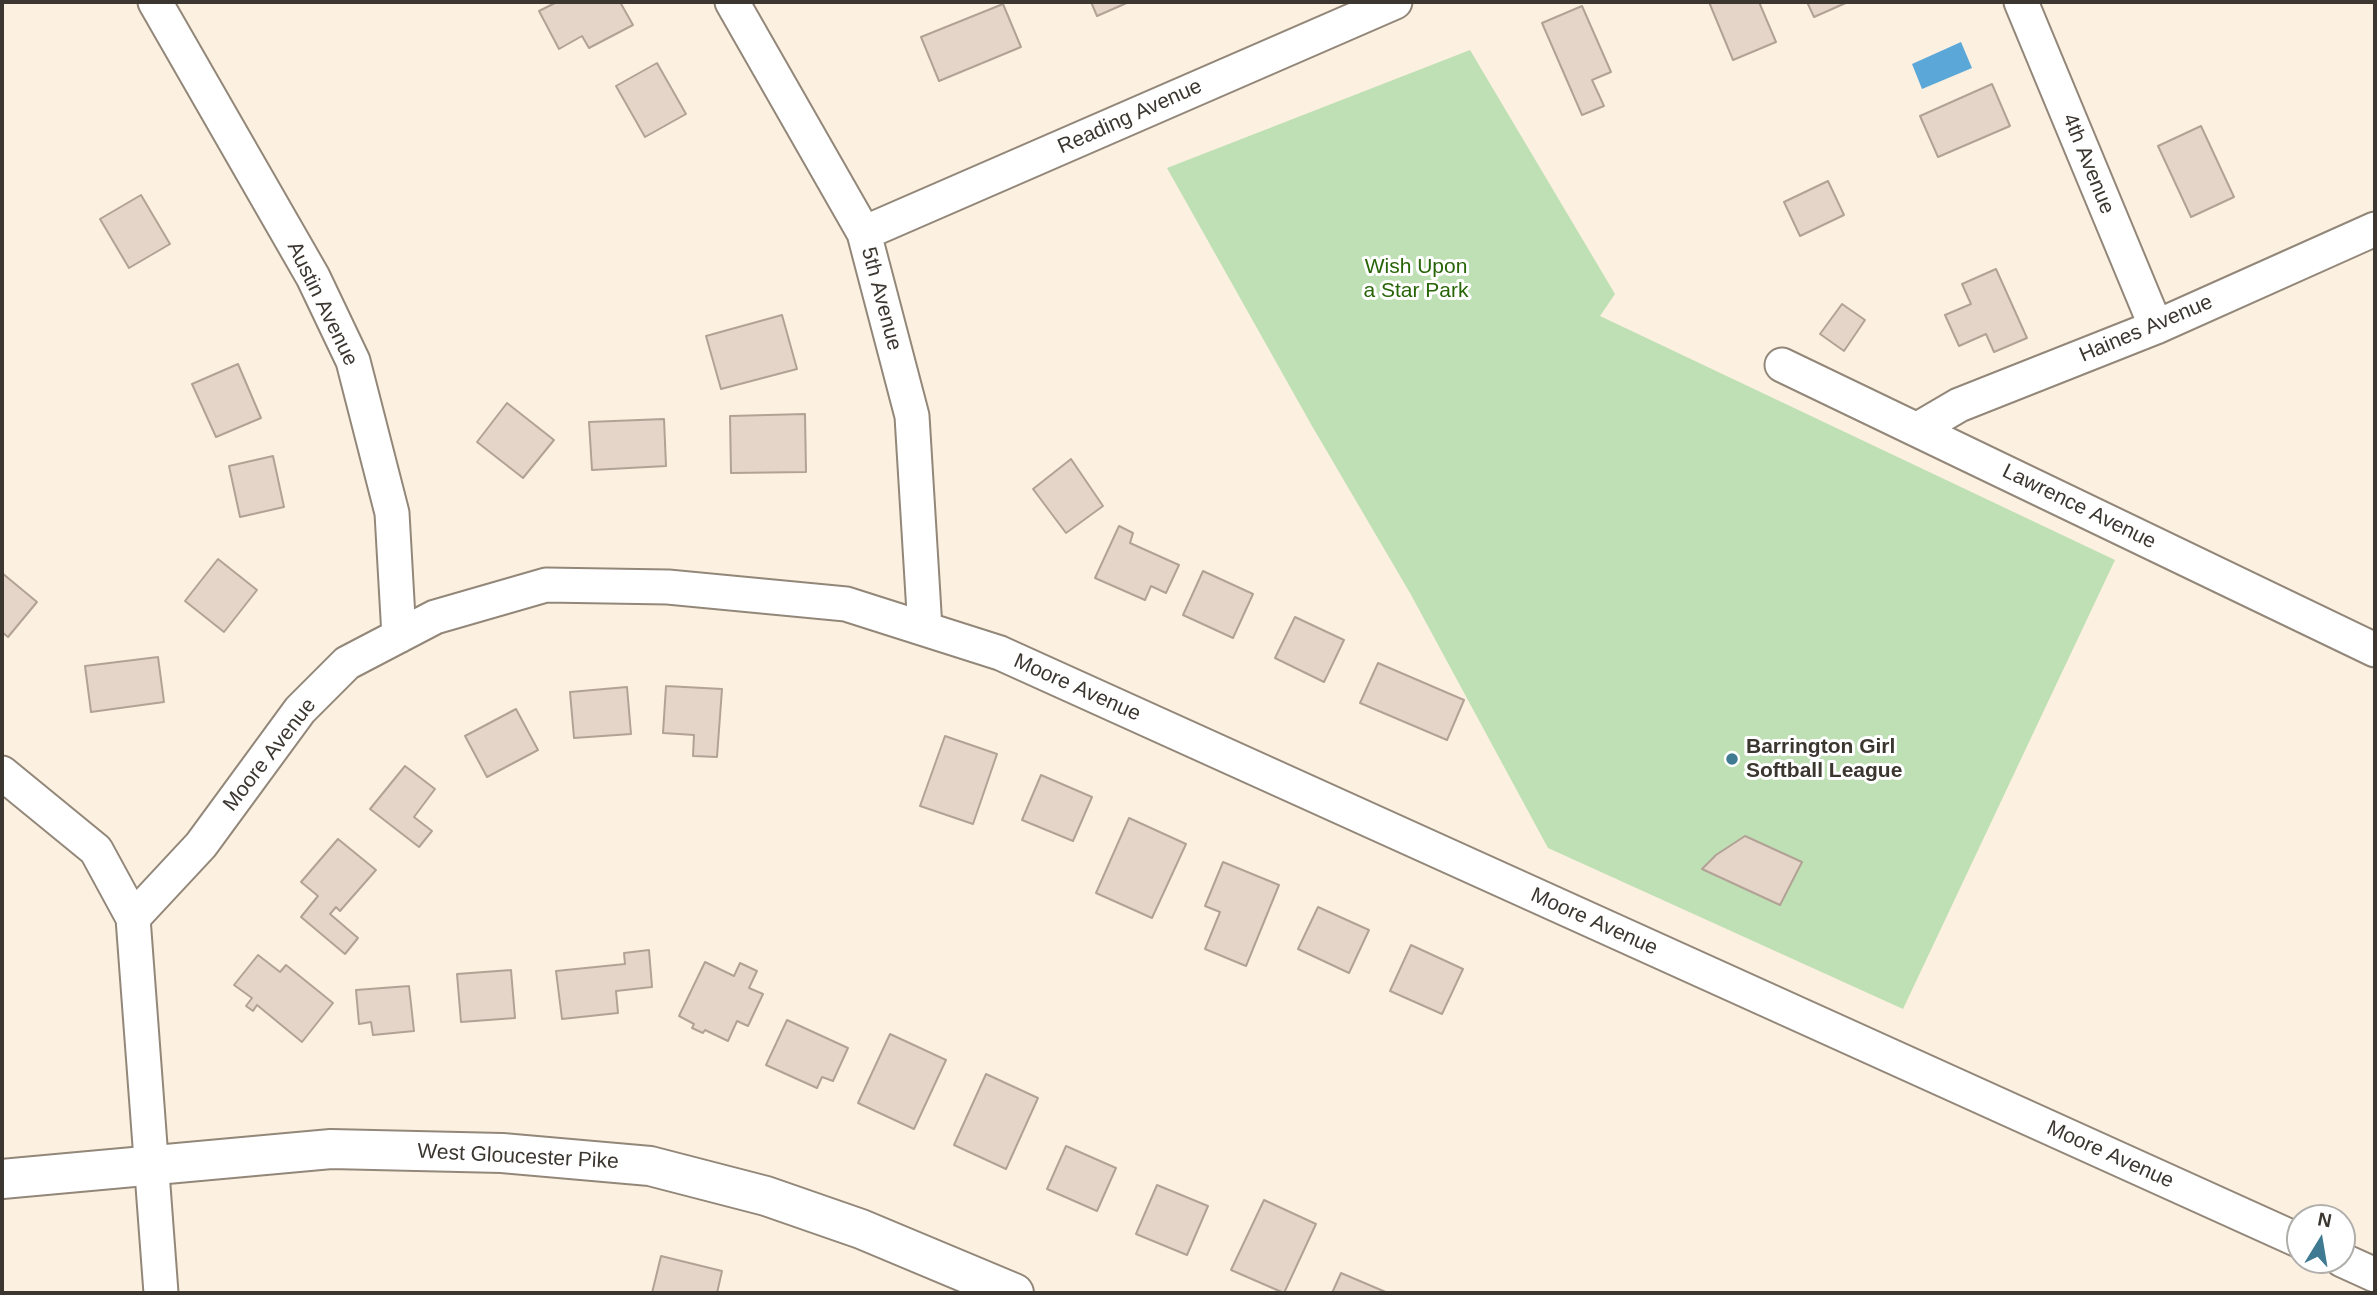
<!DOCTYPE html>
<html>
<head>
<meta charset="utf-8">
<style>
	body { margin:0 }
	#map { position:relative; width:2377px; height:1295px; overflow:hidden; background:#fcf0e0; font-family:Arial,sans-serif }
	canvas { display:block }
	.frame { position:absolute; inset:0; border:4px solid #3b3630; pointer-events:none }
	.north { position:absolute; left:2286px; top:1204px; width:70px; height:70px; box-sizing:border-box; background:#fff; border:2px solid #b1afac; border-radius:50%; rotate:11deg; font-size:19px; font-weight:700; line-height:28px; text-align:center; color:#3b3630 }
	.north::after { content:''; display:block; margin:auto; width:24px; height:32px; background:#3f7a92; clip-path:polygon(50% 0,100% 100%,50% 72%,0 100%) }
</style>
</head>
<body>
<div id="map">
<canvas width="2377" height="1295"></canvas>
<div class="frame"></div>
<div class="north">N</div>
</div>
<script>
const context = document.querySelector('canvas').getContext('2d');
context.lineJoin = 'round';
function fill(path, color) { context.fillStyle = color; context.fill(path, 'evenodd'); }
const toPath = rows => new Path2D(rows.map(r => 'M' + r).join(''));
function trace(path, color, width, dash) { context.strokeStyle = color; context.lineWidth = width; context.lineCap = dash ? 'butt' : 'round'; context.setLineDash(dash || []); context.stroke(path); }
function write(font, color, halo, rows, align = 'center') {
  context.font = font + ' Arial,sans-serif'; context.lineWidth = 6; context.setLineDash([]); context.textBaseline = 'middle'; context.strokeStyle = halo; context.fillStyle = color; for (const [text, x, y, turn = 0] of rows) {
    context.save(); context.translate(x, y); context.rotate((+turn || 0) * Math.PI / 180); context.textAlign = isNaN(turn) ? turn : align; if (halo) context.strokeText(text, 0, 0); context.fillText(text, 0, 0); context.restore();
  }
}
fill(toPath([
	[1470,50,1615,294,1600,316,2115,560,1903,1009,1548,848,1410,593,1312,426,1167,168]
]), '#bfe0b4');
fill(toPath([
	[1961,42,1972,68,1922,89,1912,64]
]), '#5ba8d8');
const building = toPath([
	[557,2,620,2,633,25,589,48,582,36,559,49,539,11,557,2],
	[1091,2,1129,2,1097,16,1091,2],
	[1709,2,1759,2,1776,42,1733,60,1709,2],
	[1807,2,1848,2,1814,17,1807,2],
	[1003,4,1021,47,939,81,921,37,1003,4],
	[1582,6,1611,72,1592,80,1604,106,1582,115,1542,23,1582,6],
	[657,63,686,114,645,137,616,86,657,63],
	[1992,84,2010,126,1938,157,1920,116,1992,84],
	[2201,126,2234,197,2191,217,2158,146,2201,126],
	[1828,181,1844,215,1800,236,1784,202,1828,181],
	[141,195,170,244,129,268,100,219,141,195],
	[1996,269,2027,338,1994,352,1986,334,1959,346,1945,315,1971,304,1962,284,1996,269],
	[1842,304,1865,320,1844,351,1820,334,1842,304],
	[782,315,797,369,721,389,706,336,782,315],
	[238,364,261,418,216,437,192,384,238,364],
	[507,403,554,440,523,478,477,442,507,403],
	[805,414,806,472,731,473,730,416,805,414],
	[664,419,666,466,592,470,589,422,664,419],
	[273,456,284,507,240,517,229,466,273,456],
	[1071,459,1103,506,1066,533,1033,489,1071,459],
	[1119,526,1133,533,1130,543,1179,565,1166,593,1151,586,1145,600,1095,578,1119,526],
	[218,559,257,590,224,632,185,601,218,559],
	[1203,571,1253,594,1233,638,1183,615,1203,571],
	[2,573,37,602,8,637,2,632,2,573],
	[1295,617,1344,640,1324,682,1275,658,1295,617],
	[158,657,164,702,91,712,85,666,158,657],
	[1378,663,1464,700,1447,740,1360,703,1378,663],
	[666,686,722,689,717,757,693,756,694,735,663,733,666,686],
	[627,687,631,734,574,738,570,692,627,687],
	[516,709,538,750,487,777,465,736,516,709],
	[945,736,997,754,973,824,920,806,945,736],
	[405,766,435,789,414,817,432,831,419,847,370,809,405,766],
	[1041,775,1092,797,1073,841,1022,820,1041,775],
	[1129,818,1186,844,1152,918,1096,893,1129,818],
	[1745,836,1802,862,1780,905,1702,869,1716,855,1745,836],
	[338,839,376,870,340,911,336,907,330,914,358,938,345,954,301,917,318,896,301,882,338,839],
	[1223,862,1279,885,1246,966,1205,949,1220,912,1205,906,1223,862],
	[1318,907,1369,930,1349,973,1298,949,1318,907],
	[1411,945,1463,969,1442,1014,1390,991,1411,945],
	[649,950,652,987,616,991,618,1013,562,1019,556,971,625,964,624,953,649,950],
	[258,955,280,972,286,965,333,1003,302,1042,257,1005,253,1011,246,1006,252,998,234,985,258,955],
	[705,962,734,976,740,963,757,971,749,988,763,994,748,1026,737,1021,728,1041,705,1030,703,1033,692,1028,694,1024,679,1016,705,962],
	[511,970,515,1018,461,1022,457,974,511,970],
	[409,986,414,1031,373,1035,371,1022,359,1024,356,990,409,986],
	[787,1020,848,1048,833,1081,822,1077,817,1088,766,1065,787,1020],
	[890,1034,946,1060,914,1129,858,1103,890,1034],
	[986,1074,1038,1098,1006,1169,954,1145,986,1074],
	[1066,1146,1116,1168,1097,1211,1047,1189,1066,1146],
	[1157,1185,1208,1206,1187,1255,1136,1234,1157,1185],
	[1264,1200,1316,1224,1284,1293,1231,1270,1264,1200],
	[661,1256,722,1271,717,1293,652,1293,661,1256],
	[1341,1273,1388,1293,1332,1293,1341,1273]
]);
fill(building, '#e5d5c8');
trace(building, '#b2a296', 2);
const street = toPath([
	[155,2,313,277,353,361,392,513,399,636],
	[732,2,864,233,912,416,925,629],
	[2021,2,2156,327],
	[864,233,1395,2],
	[1782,365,2375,650],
	[1918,429,1959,405,2156,327,2375,229],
	[2,773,96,850,133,918],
	[2342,1260,2375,1275],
	[161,1293,133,918,201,845,300,710,347,663,435,617,546,585,668,587,846,604,1000,653,2300,1241]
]);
const secondary = toPath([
	[2,1179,331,1149,502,1153,650,1166,766,1196,861,1229,1014,1293]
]);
trace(street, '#928779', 37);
trace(secondary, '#928779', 42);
trace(street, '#fff', 33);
trace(secondary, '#fff', 38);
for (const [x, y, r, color] of [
	[1732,759,7,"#3f7a92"]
]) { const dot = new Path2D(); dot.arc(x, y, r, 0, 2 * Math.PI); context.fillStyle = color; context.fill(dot); trace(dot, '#fff', 2.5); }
write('21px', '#3b3630', '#fff', [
	["Reading Avenue",1130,117,-24],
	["4th Avenue",2088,164,68],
	["5th Avenue",881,299,75],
	["Austin Avenue",322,304,64],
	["Haines Avenue",2146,329,-23],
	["Lawrence Avenue",2079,507,26],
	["Moore Avenue",1077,688,24],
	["Moore Avenue",270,755,-52],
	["Moore Avenue",1594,922,24],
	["Moore Avenue",2110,1155,24],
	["West Gloucester Pike",518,1157,3]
]);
write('21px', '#286507', '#fff', [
	["Wish Upon",1416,267],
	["a Star Park",1416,291]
]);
write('bold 21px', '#3b3630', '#fff', [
	["Barrington Girl",1746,747],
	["Softball League",1746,771]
], 'left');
</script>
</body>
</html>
